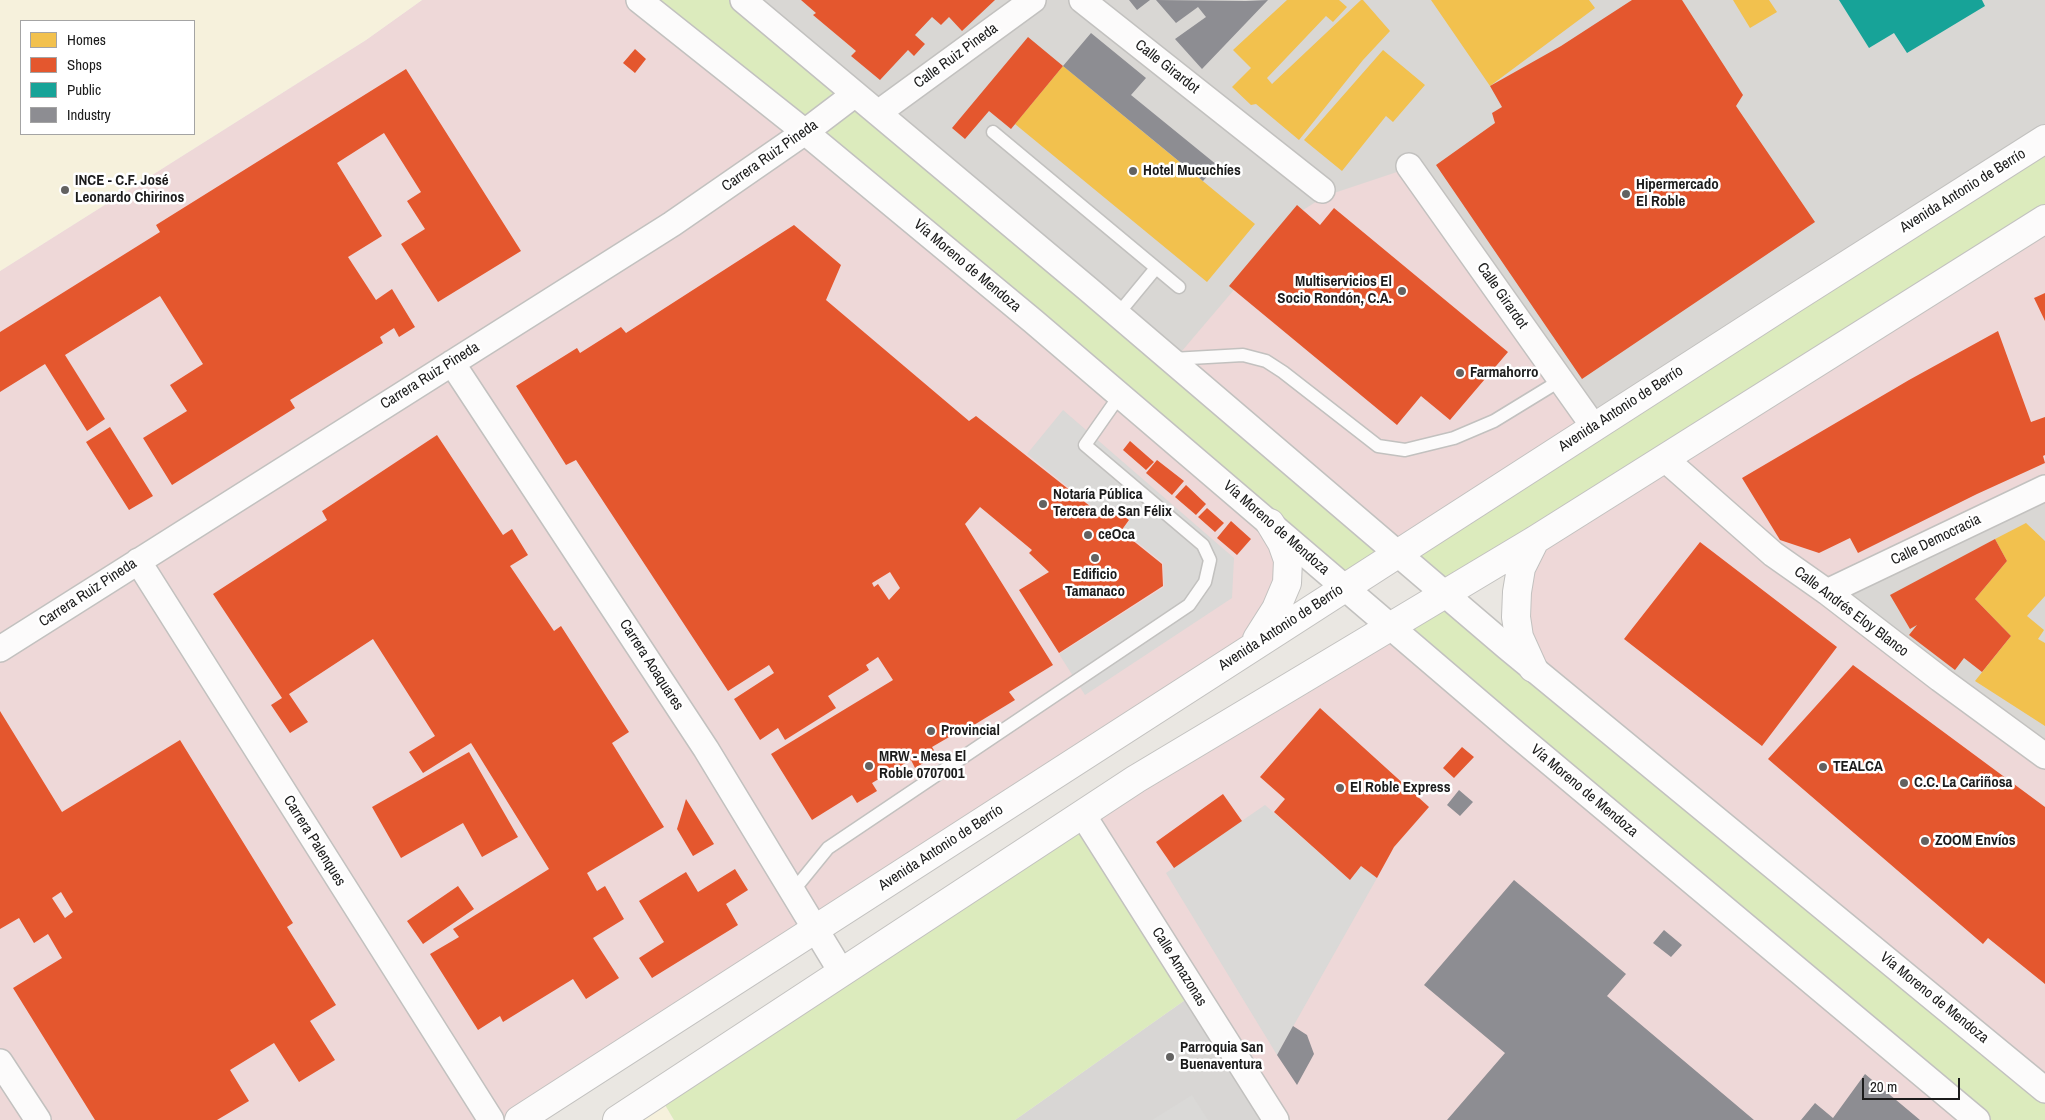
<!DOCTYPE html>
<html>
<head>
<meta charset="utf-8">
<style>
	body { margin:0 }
	#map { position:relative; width:2045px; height:1120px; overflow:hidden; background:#eae7e2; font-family:"Archivo Narrow",sans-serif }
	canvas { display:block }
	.legend { position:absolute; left:20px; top:20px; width:175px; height:115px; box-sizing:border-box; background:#fff; border:1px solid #a4a4a4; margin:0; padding:6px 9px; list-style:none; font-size:15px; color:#1b1b1b }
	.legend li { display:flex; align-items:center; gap:10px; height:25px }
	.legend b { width:25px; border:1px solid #a4a4a4 }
	.scale { position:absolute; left:1862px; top:1078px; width:98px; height:22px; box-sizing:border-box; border:2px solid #1b1b1b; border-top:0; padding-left:6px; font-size:15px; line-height:18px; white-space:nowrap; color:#1b1b1b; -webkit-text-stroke:4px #fff; paint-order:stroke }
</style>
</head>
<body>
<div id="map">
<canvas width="2045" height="1120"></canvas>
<ul class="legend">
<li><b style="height:14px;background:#f2c14e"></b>Homes</li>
<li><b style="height:14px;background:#e4572e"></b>Shops</li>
<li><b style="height:14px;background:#17a398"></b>Public</li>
<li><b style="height:14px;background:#8d8d92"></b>Industry</li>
</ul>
<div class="scale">20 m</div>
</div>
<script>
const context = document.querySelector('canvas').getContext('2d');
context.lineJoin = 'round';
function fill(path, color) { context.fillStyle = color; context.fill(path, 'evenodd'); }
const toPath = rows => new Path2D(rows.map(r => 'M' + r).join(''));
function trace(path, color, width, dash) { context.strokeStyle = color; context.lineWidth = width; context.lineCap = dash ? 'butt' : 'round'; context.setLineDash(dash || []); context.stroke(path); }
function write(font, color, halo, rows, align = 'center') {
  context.font = font + ' "Archivo Narrow",sans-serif'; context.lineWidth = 5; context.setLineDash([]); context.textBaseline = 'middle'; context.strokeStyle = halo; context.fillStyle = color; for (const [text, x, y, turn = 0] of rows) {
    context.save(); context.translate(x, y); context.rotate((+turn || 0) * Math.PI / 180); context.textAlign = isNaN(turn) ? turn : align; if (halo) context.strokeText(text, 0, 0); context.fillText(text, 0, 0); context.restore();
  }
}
fill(toPath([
	[743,0,2045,0,2045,139,1398,553],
	[2045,488,2045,756,1827,592]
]), '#d9d7d4');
fill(toPath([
	[422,0,639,0,1270,523,1288,560,1253,647,519,1120,0,1120,0,271,366,40],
	[1406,169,1587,426,1397,548,1176,358,1300,212,1325,196],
	[2045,219,2045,488,1828,592,2045,756,2045,1090,1533,668,1519,637,1535,540],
	[1391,627,1977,1120,1276,1120,1083,815]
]), '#eed8d8');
fill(toPath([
	[0,0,422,0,366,40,0,271],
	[21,21,194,21,194,134,21,134],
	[658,1093,674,1120,617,1120]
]), '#f6f1dc');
fill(toPath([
	[1195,993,1276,1120,1015,1120]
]), '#d8d6d4');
fill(toPath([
	[639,0,742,0,1391,552,1346,582],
	[2045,139,2045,219,1446,594,2045,1090,2045,1120,1977,1120,1391,627,1445,594,1398,553],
	[1083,815,1195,993,1015,1120,674,1120,658,1093]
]), '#dcebbd');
fill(toPath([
	[1063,410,1234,558,1232,598,1085,695,1059,654,1164,587,1163,563,1122,530,1130,520,1113,506,1104,516,1027,454],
	[1265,805,1350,880,1361,866,1377,878,1277,1055,1166,873],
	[1192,1095,1208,1120,1152,1120]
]), '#dad9d7');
fill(toPath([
	[1287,0,1339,0,1347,7,1333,22,1326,16,1267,78,1272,84,1361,0,1363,0,1390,31,1363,60,1299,140,1256,104,1251,105,1232,87,1251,68,1233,50],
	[1431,0,1589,0,1595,8,1490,86],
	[1733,0,1769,0,1777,12,1750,28],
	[1383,50,1425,85,1393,122,1386,116,1342,171,1304,140],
	[1063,66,1255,224,1207,282,1015,124],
	[2026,523,2045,541,2045,596,2027,616,2044,630,2038,639,2045,643,2045,726,1975,681,2011,636,1975,599,2007,561,1995,539]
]), '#f2c14e');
fill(toPath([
	[801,0,995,0,962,31,949,17,941,25,932,17,915,35,925,44,914,56,908,50,880,80,851,56,856,51,813,15,816,13],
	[1632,0,1682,0,1743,95,1736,106,1815,222,1582,379,1436,165,1495,123,1492,113,1502,107,1490,86,1561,46],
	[1028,37,1063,66,1011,129,989,111,965,139,952,128],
	[635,49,646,59,635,73,623,63],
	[406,69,521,251,438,302,401,244,425,229,407,201,421,192,384,133,337,163,382,236,348,257,376,300,392,289,415,327,399,337,394,328,380,337,383,343,290,400,295,408,172,485,143,438,187,411,170,385,203,364,160,296,65,355,105,419,87,431,45,364,0,392,0,332,160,232,156,225],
	[1297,205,1320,225,1334,208,1508,352,1450,420,1421,396,1397,425,1229,286],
	[794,225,841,265,826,300,969,421,976,416,1105,518,1113,508,1129,520,1121,531,1162,564,1163,586,1059,653,1019,590,1049,572,1029,553,1032,550,980,507,965,524,1053,665,1009,692,1015,700,969,728,968,726,932,747,937,755,915,768,911,760,872,783,877,791,857,803,852,795,812,820,771,754,893,680,878,657,866,665,869,670,828,696,836,708,785,740,778,728,760,740,734,699,774,673,769,665,728,691,576,460,566,465,516,386,577,348,580,353,621,327,626,333],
	[890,572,900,588,889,600,878,584,874,587,872,583],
	[2045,293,2045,321,2034,298],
	[1998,331,2031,422,2045,417,2045,455,2043,456,2045,463,1977,494,1858,553,1850,538,1819,553,1780,540,1742,478,1909,380],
	[110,427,153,496,129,510,86,442],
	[437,435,503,535,512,529,528,555,510,566,554,631,561,626,629,732,612,743,664,827,587,873,597,891,605,886,624,919,593,938,619,978,586,999,573,979,503,1022,500,1016,478,1030,430,954,459,937,453,929,549,869,471,743,423,773,409,752,435,736,373,639,289,694,308,722,290,733,271,705,282,698,213,594,327,520,322,511],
	[1130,441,1154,462,1146,470,1123,450],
	[1157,460,1184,481,1172,495,1146,473],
	[1186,485,1206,504,1196,515,1175,497],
	[1207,508,1224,523,1215,532,1198,517],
	[1231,521,1251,539,1237,555,1217,538],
	[1995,539,2007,561,1975,599,2011,636,1982,672,1964,658,1955,670,1909,635,1917,625,1910,629,1890,595],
	[1700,542,1837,647,1762,746,1624,639],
	[1853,665,2045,807,2045,984,1988,938,1983,944,1768,759],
	[1320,708,1429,807,1394,847,1377,878,1361,866,1350,880,1274,812,1285,799,1260,777],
	[0,711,62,812,180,740,293,923,287,927,336,1005,310,1021,335,1060,299,1082,274,1043,230,1070,249,1101,217,1120,95,1120,13,988,62,958,48,934,34,943,19,918,0,929],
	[61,892,73,912,65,918,52,898],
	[1462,747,1474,757,1454,778,1443,768],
	[469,752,518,837,482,857,463,823,401,858,372,807],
	[1223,794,1242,821,1174,868,1156,842],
	[686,799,714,844,693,856,677,829],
	[735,869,748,890,726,904,738,925,652,978,639,958,664,942,639,901,686,872,698,892],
	[458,886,474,909,423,944,407,921]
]), '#e4572e');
fill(toPath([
	[1839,0,1982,0,1985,6,1907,53,1894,33,1869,48]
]), '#17a398');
fill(toPath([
	[1129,0,1150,0,1137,10],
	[1156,0,1246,1,1268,0,1202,69,1175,39,1206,17,1198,7,1176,23],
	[1091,33,1146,78,1131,95,1217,165,1203,181,1063,66],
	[1459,790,1473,802,1460,816,1447,805],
	[1514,880,1626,974,1607,996,1754,1120,1447,1120,1505,1053,1424,985],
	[1664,930,1682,945,1671,957,1653,943],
	[1293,1026,1307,1035,1314,1054,1297,1085,1277,1055],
	[1865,1074,1920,1120,1801,1120,1815,1103,1833,1118]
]), '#8d8d92');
const service = toPath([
	[993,132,1179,287],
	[1118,314,1156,268],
	[1172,359,1243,355,1266,361,1283,372,1378,446,1405,450,1454,438,1494,421,1561,380],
	[793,891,828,848,1189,605,1205,582,1210,560,1203,545,1085,445,1120,395]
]);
const minor = toPath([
	[639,0,805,132,1033,321,1516,734,1977,1120],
	[743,0,1088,289,1507,647,2045,1090],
	[1082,0,1322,190],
	[878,113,1033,0],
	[1409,166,1594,427],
	[452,363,706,749,842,973],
	[1665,459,1773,554,1827,592,1940,679,2045,756],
	[138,561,491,1120],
	[1827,592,2045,488],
	[0,649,672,224,805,132,855,94],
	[1083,815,1276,1120],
	[0,1062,38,1120]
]);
const tertiary = toPath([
	[1257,639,1276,609,1287,583,1288,560,1282,543,1270,523],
	[1533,668,1519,637,1516,617,1517,592,1521,568,1535,540],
	[519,1120,1790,301,2045,139],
	[617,1120,1136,779,1535,540,2045,219]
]);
trace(service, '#c2c1bf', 15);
trace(minor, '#c2c1bf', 28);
trace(tertiary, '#c2c1bf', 30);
trace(service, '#fcfbfb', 12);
trace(minor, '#fcfbfb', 25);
trace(tertiary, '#fcfbfb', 28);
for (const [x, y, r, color] of [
	[1133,171,5,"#636261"],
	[65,190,5,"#636261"],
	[1626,194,5,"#636261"],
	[1402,291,5,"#636261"],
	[1460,373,5,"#636261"],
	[1043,504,5,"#636261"],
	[1088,535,5,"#636261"],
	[1095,558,5,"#636261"],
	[931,731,5,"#636261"],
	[869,766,5,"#636261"],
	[1823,767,5,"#636261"],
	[1904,783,5,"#636261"],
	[1340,788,5,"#636261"],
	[1925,841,5,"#636261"],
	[1170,1057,5,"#636261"]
]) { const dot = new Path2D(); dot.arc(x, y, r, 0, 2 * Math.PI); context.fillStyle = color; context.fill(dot); trace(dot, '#fff', 2); }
write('15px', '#1b1b1b', '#fff', [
	["Calle Ruiz Pineda",956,56,-36],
	["Calle Girardot",1167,67,38],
	["Carrera Ruiz Pineda",770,156,-35],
	["Avenida Antonio de Berrío",1963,191,-32],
	["Vía Moreno de Mendoza",967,266,40],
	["Calle Girardot",1502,296,55],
	["Carrera Ruiz Pineda",430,376,-32],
	["Avenida Antonio de Berrío",1621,409,-33],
	["Vía Moreno de Mendoza",1276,528,41],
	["Calle Democracia",1936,540,-26],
	["Carrera Ruiz Pineda",88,593,-33],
	["Calle Andrés Eloy Blanco",1851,612,37],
	["Avenida Antonio de Berrío",1281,628,-33],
	["Carrera Aoaquares",651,665,57],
	["Vía Moreno de Mendoza",1584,791,40],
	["Carrera Palenques",314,841,58],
	["Avenida Antonio de Berrío",941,848,-33],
	["Calle Amazonas",1179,967,58],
	["Vía Moreno de Mendoza",1934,998,39]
]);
write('bold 15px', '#1b1b1b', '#fff', [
	["Hotel Mucuchíes",1143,171],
	["INCE - C.F. José",75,181],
	["Leonardo Chirinos",75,198],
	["Hipermercado",1636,185],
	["El Roble",1636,202],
	["Multiservicios El",1392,282,"right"],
	["Socio Rondón, C.A.",1392,299,"right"],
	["Farmahorro",1470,373],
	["Notaría Pública",1053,495],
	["Tercera de San Félix",1053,512],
	["ceOca",1098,535],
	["Edificio",1095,575,"center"],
	["Tamanaco",1095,592,"center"],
	["Provincial",941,731],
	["MRW - Mesa El",879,757],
	["Roble 0707001",879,774],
	["TEALCA",1833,767],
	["C.C. La Cariñosa",1914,783],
	["El Roble Express",1350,788],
	["ZOOM Envíos",1935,841],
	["Parroquia San",1180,1048],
	["Buenaventura",1180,1065]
], 'left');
</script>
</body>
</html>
